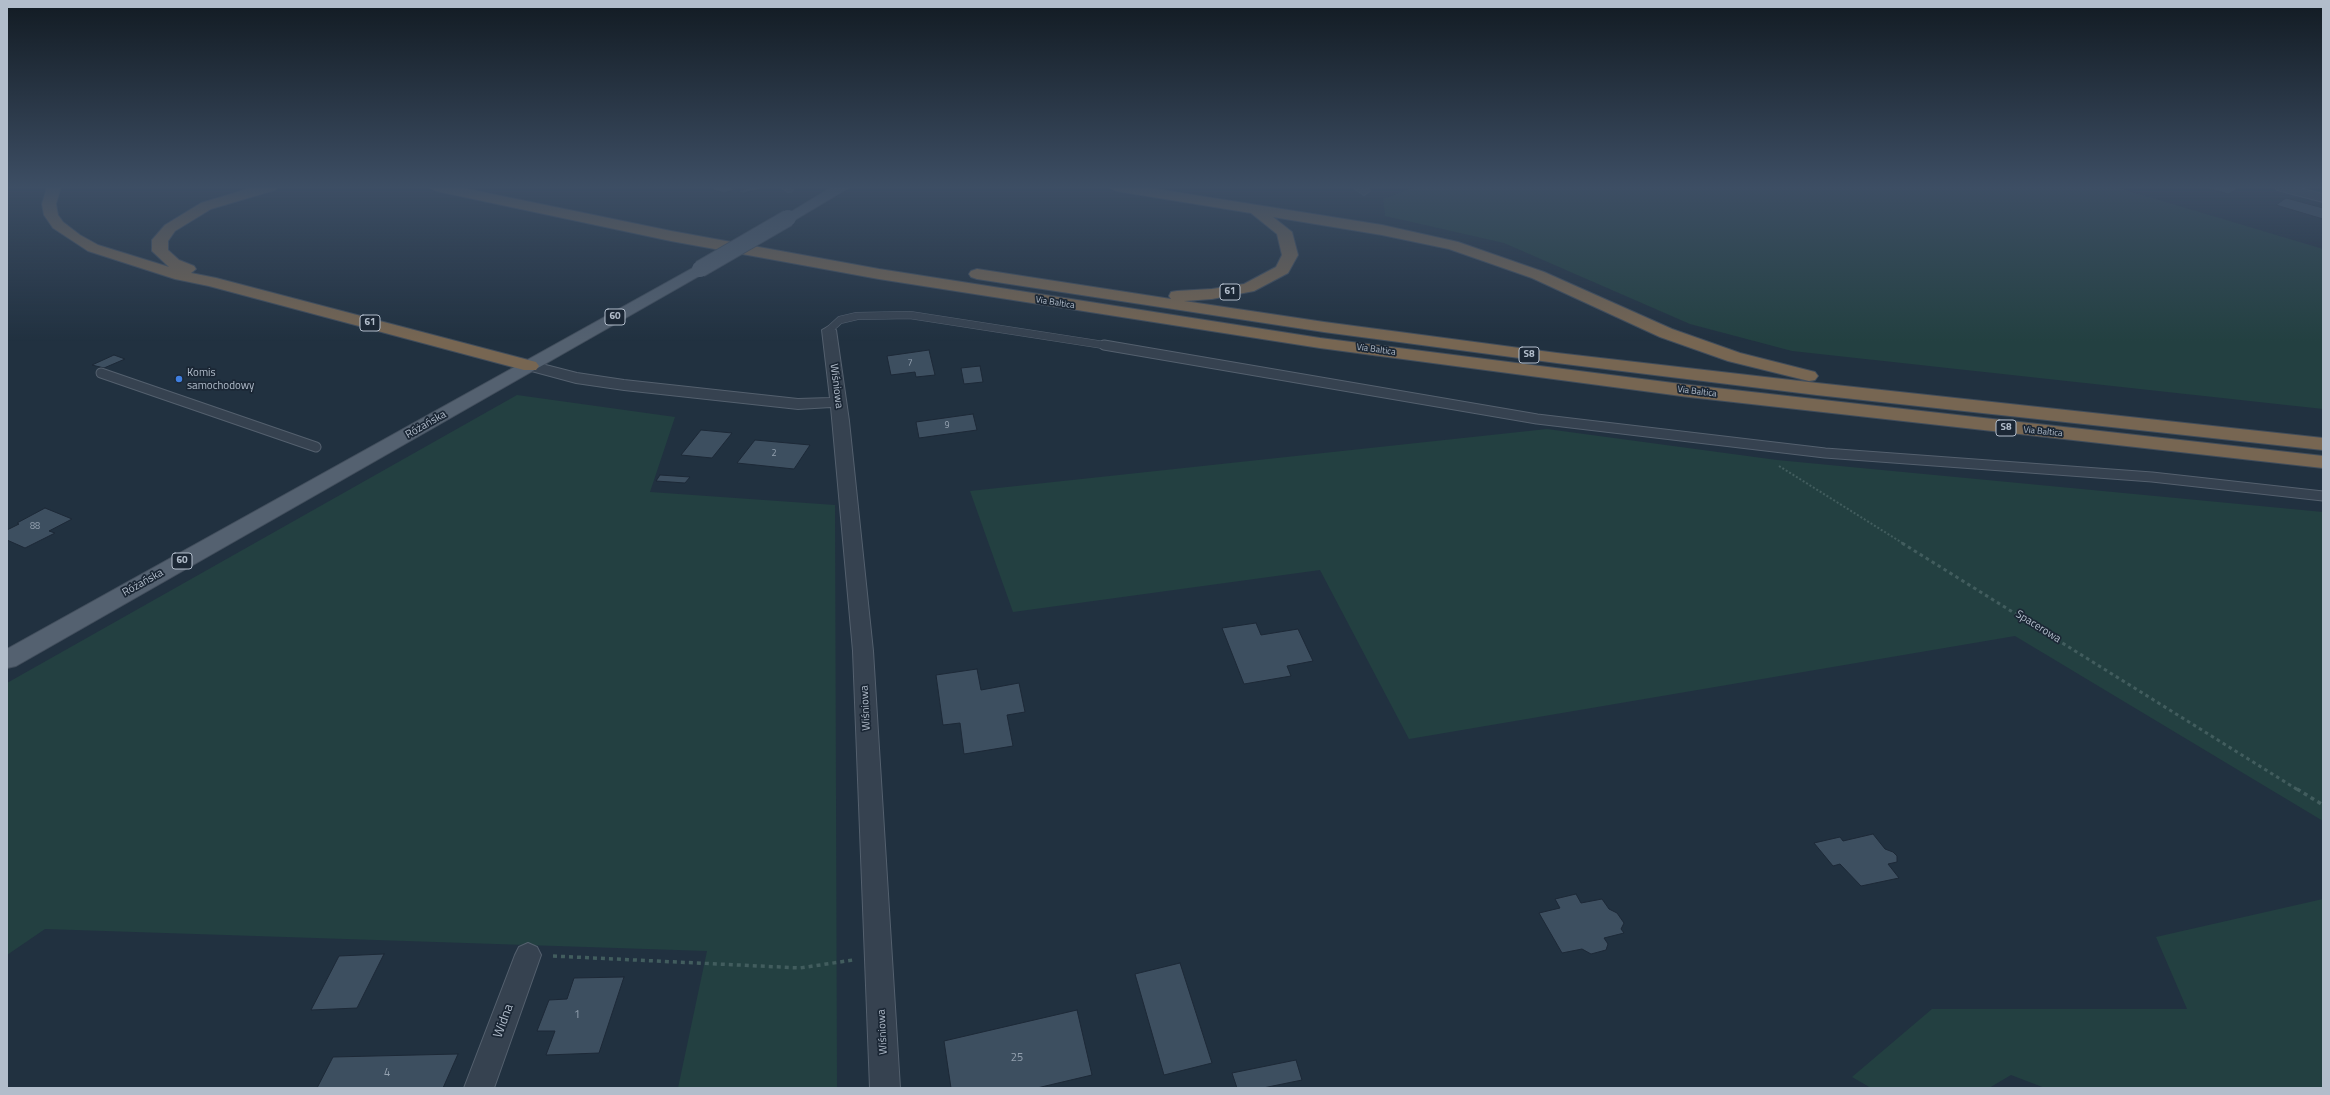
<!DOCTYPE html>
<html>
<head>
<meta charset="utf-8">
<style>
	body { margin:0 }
	#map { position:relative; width:2330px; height:1095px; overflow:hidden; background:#213140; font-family:"Titillium Web",sans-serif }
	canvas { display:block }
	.frame { position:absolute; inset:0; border:8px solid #b2bdcb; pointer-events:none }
</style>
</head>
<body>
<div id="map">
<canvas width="2330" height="1095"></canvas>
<div class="frame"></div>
</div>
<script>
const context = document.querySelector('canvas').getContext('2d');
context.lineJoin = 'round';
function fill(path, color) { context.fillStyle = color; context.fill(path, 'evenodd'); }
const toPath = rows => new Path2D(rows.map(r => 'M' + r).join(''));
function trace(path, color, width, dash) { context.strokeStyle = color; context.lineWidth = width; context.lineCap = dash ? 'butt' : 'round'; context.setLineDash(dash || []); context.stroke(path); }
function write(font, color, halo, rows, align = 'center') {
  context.font = font + ' "Titillium Web",sans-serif'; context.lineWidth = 3.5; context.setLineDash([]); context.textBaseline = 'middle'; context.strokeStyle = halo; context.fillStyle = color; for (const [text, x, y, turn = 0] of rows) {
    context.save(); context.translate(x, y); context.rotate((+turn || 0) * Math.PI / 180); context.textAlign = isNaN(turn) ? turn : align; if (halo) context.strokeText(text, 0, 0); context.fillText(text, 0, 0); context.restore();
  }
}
fill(toPath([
	[1414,187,2116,187,2323,249,2323,409,1792,351,1690,324,1504,243,1385,216,1383,199],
	[517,395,675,417,650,492,835,505,837,1088,678,1088,707,951,45,929,7,955,7,683],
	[1547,429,1777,460,2323,512,2323,821,2015,636,1409,739,1320,570,1013,612,970,491],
	[2323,899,2323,1088,2045,1088,2011,1075,1989,1088,1871,1088,1852,1077,1932,1009,2187,1009,2156,937]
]), '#234041');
const building = toPath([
	[707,187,730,187,735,189,724,193,707,187],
	[752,187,762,188,744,193,737,192,752,187],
	[2203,187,2239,187,2229,194,2203,187],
	[2286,198,2323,208,2323,219,2276,205,2286,198],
	[929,350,935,375,916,377,915,372,891,375,887,356,929,350],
	[114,355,125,359,104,368,92,365,114,355],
	[980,366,983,382,964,384,961,368,980,366],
	[973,414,977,430,919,438,916,422,973,414],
	[701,430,732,433,712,458,681,455,701,430],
	[755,440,810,445,794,469,737,463,755,440],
	[660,475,690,477,685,483,656,481,660,475],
	[45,508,72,519,49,531,55,533,25,548,7,540,7,530,19,524,17,523,45,508],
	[1256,623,1261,635,1298,629,1313,661,1287,666,1291,676,1244,684,1222,628,1256,623],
	[977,669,981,690,1019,683,1025,712,1007,715,1013,746,964,754,960,723,943,725,936,675,977,669],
	[1873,834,1885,849,1893,852,1897,856,1897,862,1888,864,1899,878,1861,886,1840,864,1833,866,1814,843,1840,837,1843,841,1873,834],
	[1576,894,1581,903,1602,899,1609,909,1617,913,1624,923,1621,929,1624,933,1604,938,1608,944,1606,950,1591,954,1582,949,1562,953,1539,913,1560,908,1555,899,1576,894],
	[384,954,357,1008,311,1010,339,956,384,954],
	[1180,963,1212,1063,1164,1075,1135,974,1180,963],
	[624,977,599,1053,546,1055,555,1031,537,1031,549,1000,567,999,574,978,624,977],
	[1077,1010,1092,1075,1037,1088,951,1088,944,1041,1077,1010],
	[458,1054,443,1088,317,1088,333,1057,458,1054],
	[1296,1060,1302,1080,1263,1088,1237,1088,1232,1073,1296,1060]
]);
fill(building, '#3d4f60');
trace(building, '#1d2937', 1);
const laneFar1 = toPath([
	[829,330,840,320,857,316,910,315,1110,346]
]);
const lane = toPath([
	[1104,345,1537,419,1825,453,2152,477,2323,496],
	[101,373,316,447]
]);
const street = toPath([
	[794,187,792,191,788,192,782,188,794,187],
	[1352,187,1367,187,1370,191,1364,195,1352,187],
	[2275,187,2296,187,2323,194,2323,202,2277,190,2275,187],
	[829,326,836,330,849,421,873,651,900,1088,870,1088,853,651,831,407,798,409,624,390,576,383,524,369,522,366,524,363,530,361,577,373,624,380,798,399,830,398,822,330,829,326],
	[528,943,537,947,541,955,494,1088,464,1088,515,955,519,947,528,943]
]);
const primary = toPath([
	[832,187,850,187,793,221,783,221,781,218,832,187],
	[700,264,706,266,708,269,706,272,16,666,7,668,7,649,700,264]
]);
const highway = toPath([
	[47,187,61,187,56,204,58,215,63,222,80,235,98,245,169,267,152,251,152,240,165,225,201,203,254,187,277,187,275,190,211,209,175,231,168,241,168,250,179,260,194,266,196,269,191,273,216,278,536,362,539,366,536,370,524,370,209,286,175,279,88,251,53,228,44,215,42,204,47,187],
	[429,187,458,187,671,231,879,269,1320,338,1689,385,2323,456,2323,468,1689,397,1320,348,879,279,671,241,436,191,429,187],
	[1109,187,1144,187,1382,225,1458,242,1544,272,1672,329,1740,353,1815,372,1818,376,1815,380,1809,381,1728,361,1660,337,1532,278,1449,249,1382,235,1273,217,1292,232,1298,255,1288,273,1254,291,1212,299,1184,301,1324,322,1557,353,1817,383,2323,438,2323,450,1817,395,1557,363,1324,332,977,279,971,277,969,274,971,271,977,269,1171,299,1169,296,1171,292,1177,291,1212,289,1244,284,1276,267,1282,255,1277,234,1251,213,1116,191,1109,187]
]);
trace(laneFar1, '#54606e', 8);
trace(lane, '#54606e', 11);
trace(street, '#54606e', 2);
trace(primary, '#424e5c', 2);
trace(highway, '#414d5b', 2);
trace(toPath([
	[1779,466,1904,544]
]), '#425d5e', 2, [2, 2]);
trace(toPath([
	[1902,543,2298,790]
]), '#425d5e', 3, [3.5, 3.5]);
trace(toPath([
	[2297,789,2323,805],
	[553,956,800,968,853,960]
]), '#425d5e', 3.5, [4, 4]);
trace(laneFar1, '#364250', 7);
trace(lane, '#364250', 9);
fill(street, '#364250');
fill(primary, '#546170');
fill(highway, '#776652');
const primaryBridge = toPath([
	[700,269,788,218]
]);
trace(primaryBridge, '#424e5c', 18, []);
trace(primaryBridge, '#546170', 16);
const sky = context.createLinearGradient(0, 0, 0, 341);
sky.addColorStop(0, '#121b23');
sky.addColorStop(0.55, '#3d4e64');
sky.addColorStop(1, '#3d4e6400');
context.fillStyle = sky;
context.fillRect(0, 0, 2330, 341);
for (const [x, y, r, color] of [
	[179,379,4,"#3f7fe0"]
]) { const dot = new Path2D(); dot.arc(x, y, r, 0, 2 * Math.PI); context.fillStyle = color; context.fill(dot); trace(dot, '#1b2735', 1.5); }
write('9px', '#b2bdcb', '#1b2735', [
	["Via Baltica",1055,303,9],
	["Via Baltica",1376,350,8],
	["Via Baltica",1697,392,7],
	["Via Baltica",2043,432,6]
]);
write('9px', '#95a2b0', null, [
	["7",910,364],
	["9",947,426],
	["2",774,454],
	["88",35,527]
]);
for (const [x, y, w] of [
	[1230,292,20],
	[615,317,20],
	[370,323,20],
	[1529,355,20],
	[2006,428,20],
	[182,561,20]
]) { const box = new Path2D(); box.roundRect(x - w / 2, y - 8, w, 16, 3); context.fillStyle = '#1b2735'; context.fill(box); trace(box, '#b2bdcb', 1); }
write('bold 10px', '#b2bdcb', null, [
	["61",1230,292],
	["60",615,317],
	["61",370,323],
	["S8",1529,355],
	["S8",2006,428],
	["60",182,561]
]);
write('11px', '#b2bdcb', '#1b2735', [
	["Komis",187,373],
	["samochodowy",187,386]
], 'left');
write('11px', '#b2bdcb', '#1b2735', [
	["Wiśniowa",836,386,83],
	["Różańska",426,425,-30],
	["Różańska",143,583,-29],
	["Spacerowa",2038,627,32],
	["Wiśniowa",866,708,-93],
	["Wiśniowa",883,1032,-93]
]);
write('11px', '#95a2b0', null, [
	["1",577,1015],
	["25",1017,1058],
	["4",387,1073]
]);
write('13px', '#b2bdcb', '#1b2735', [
	["Widna",504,1021,-70]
]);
</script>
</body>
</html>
